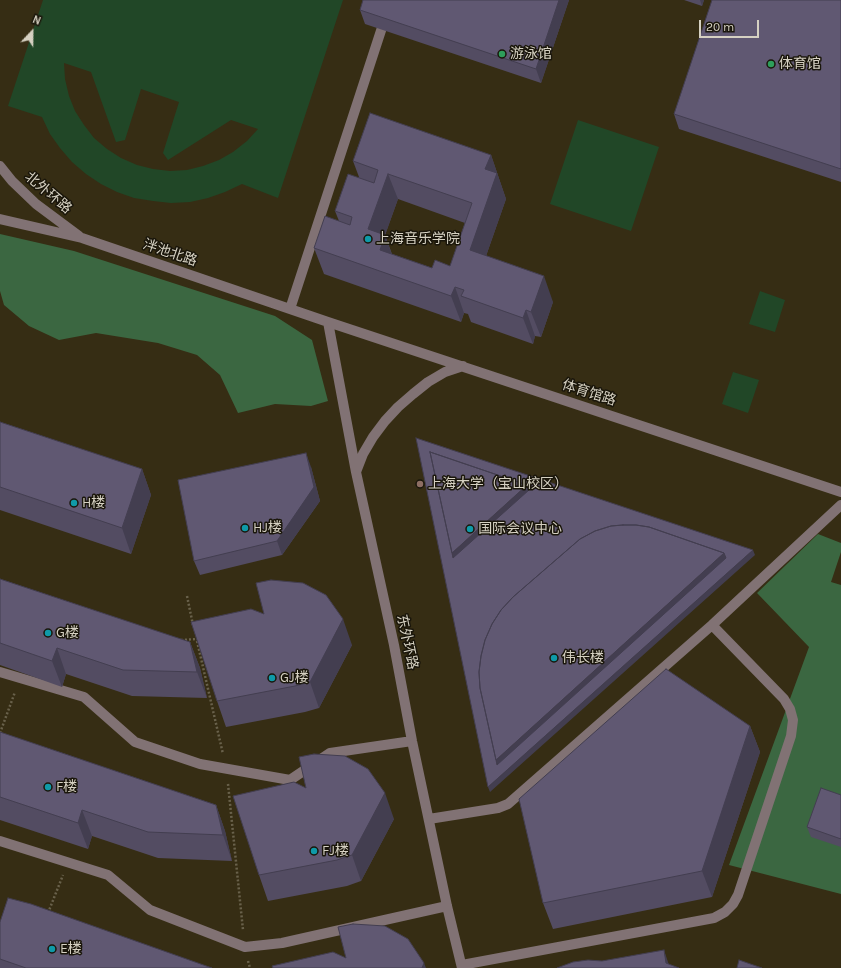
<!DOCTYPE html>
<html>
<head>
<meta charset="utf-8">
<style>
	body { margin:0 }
	#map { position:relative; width:841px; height:968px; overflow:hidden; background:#362d14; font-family:Karla,sans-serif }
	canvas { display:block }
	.north { position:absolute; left:12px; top:12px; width:40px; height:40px; -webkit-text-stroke:3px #1a160b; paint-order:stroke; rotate:22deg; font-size:11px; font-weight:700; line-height:16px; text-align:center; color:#d6d1c2 }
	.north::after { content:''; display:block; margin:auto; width:14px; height:18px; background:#d6d1c2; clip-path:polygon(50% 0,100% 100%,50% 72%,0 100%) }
	.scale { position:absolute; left:699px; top:20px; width:60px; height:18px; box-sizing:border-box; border:2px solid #d6d1c2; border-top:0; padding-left:5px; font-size:12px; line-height:14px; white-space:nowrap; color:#d6d1c2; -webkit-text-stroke:3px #1a160b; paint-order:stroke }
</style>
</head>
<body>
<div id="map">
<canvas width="841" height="968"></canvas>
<div class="north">N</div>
<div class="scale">20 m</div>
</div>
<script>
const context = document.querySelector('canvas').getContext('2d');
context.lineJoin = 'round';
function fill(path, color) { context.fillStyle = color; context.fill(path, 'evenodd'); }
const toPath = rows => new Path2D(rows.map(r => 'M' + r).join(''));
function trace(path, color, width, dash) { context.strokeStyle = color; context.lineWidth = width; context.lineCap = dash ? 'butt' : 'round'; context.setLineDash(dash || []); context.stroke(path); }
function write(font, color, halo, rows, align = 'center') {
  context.font = font + ' Karla,"Noto Sans SC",sans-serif'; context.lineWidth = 3; context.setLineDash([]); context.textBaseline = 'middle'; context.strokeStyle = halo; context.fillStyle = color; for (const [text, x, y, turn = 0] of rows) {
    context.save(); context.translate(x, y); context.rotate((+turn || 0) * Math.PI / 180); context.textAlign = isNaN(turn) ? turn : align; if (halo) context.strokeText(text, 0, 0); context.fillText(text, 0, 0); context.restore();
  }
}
fill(toPath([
	[43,0,343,0,278,198,242,184,225,192,208,198,190,202,171,203,153,201,134,198,117,192,101,184,86,174,72,162,60,148,50,134,42,117,8,106],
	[64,63,91,72,116,142,125,140,141,89,179,102,163,153,168,160,231,120,258,129,247,141,233,152,219,160,203,166,187,170,170,171,153,169,137,165,121,158,107,149,94,138,84,125,75,111,69,96,65,79],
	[578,120,659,147,631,231,550,204],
	[760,291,785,300,775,332,749,324],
	[733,372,759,380,748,413,722,404]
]), '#214727');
fill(toPath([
	[0,234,74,251,275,316,312,340,328,401,311,406,275,404,238,413,220,375,197,355,158,343,96,333,59,340,29,326,4,305,0,291],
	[818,534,841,543,841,552,831,582,841,585,841,894,729,865,809,647,757,593]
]), '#3b6741');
trace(toPath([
	[187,596,193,625],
	[181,640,197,639],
	[197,641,223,754],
	[0,733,15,692],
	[228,784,243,930],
	[48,913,63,875],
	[248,961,250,968]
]), '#69614b', 2.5, [2, 2]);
trace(toPath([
	[0,166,12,181,36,204,79,236],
	[0,219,82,238,328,322,841,492],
	[290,309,391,0],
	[328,322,356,472,394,645,412,741,447,906,462,968],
	[356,472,363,454,373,437,385,421,398,407,413,394,428,382,445,372,463,366],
	[0,672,84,697,135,742,200,764,290,780,330,753,412,741],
	[429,819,498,808,508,804,712,625,841,505],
	[0,841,108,875,150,910,245,947,282,943,447,906],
	[462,965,714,918,725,912,733,904,738,895,791,736,793,720,790,709,784,699,712,625]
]), '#817274', 10);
fill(toPath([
	[569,0,541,83,365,24,360,10],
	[684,0,704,0,702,6],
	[841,0,841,182,679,129,674,114],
	[491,155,506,199,486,256,553,302,541,337,535,336,533,344,471,322,468,314,464,313,461,322,324,274,314,248,339,221,335,211,359,177,353,161],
	[398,199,465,223,450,266,432,268,392,254,385,235],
	[0,422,142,469,151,495,131,554,0,510],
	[311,467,320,501,282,555,200,575,194,561],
	[0,579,190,642,200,668,207,698,132,696,66,674,62,687,0,665],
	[264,614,352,645,319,708,305,712,226,727,217,701],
	[750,726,760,752,712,897,553,929,543,903],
	[0,732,216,805,225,831,232,861,158,858,92,836,88,849,0,820],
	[306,788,394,819,361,881,347,886,268,901,259,875],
	[841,795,841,847,811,837,807,827],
	[0,922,212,968,0,968]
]), '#534c62');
fill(toPath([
	[559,0,569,0,541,83,536,69],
	[700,0,704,0,702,6],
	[491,155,506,199,479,276,470,250,485,169],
	[388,174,398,199,378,255,368,229],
	[385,235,394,261,380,250],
	[544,276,553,302,541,337,531,312],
	[455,287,464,313,461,322,451,296],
	[526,310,535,336,533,344,523,318],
	[306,453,311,467,320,501,282,555,277,541],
	[142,469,151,495,131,554,122,528],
	[527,485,531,495,455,563,452,553],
	[753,550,755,555,490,792,488,787],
	[724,553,728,563,499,770,496,760],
	[343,619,352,645,319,708,310,682],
	[190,642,200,668,207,698,197,672],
	[57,648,66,674,62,687,52,661],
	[750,726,760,752,712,897,702,871],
	[385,793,394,819,361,881,352,855],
	[216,805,225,831,232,861,223,835],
	[82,810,92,836,88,849,78,823],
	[664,950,670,968,666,963],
	[424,963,426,968,422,968]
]), '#433e50');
const building = toPath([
	[363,0,559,0,536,69,360,10,363,0],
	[712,0,841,0,841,169,674,114,712,0],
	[370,113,491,155,485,169,497,173,470,250,544,276,531,312,526,310,523,318,461,296,464,290,455,287,451,296,314,248,325,216,350,225,352,217,335,211,348,174,374,183,378,170,353,161,370,113],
	[388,174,472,203,450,266,435,260,432,268,380,250,385,235,368,229,388,174],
	[0,422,142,469,122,528,0,487,0,422],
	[416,438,753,550,488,787,416,438],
	[430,452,527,485,529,490,453,558,452,553,430,452],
	[623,525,636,525,649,527,724,553,726,558,497,765,496,760,480,688,479,672,481,656,485,640,492,624,501,610,513,597,580,539,595,531,611,526,623,525],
	[430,452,527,485,452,553,430,452],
	[306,453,314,487,277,541,194,561,178,480,306,453],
	[623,525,636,525,649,527,724,553,496,760,480,688,479,672,481,656,485,640,492,624,501,610,513,597,580,539,595,531,611,526,623,525],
	[0,579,190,642,197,672,123,670,57,648,52,661,0,643,0,579],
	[271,580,303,583,326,595,343,619,310,682,295,686,217,701,191,622,251,609,264,614,256,583,271,580],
	[666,669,750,726,702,871,543,903,519,799,666,669],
	[0,732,216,805,223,835,148,832,82,810,78,823,0,797,0,732],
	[314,754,345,756,368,769,385,793,352,855,337,860,259,875,233,796,294,782,306,788,299,757,314,754],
	[821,788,841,795,841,839,807,827,821,788],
	[8,898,31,904,212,968,26,968,0,959,0,922,8,898],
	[353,924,385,926,408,939,424,963,422,968,273,968,272,966,333,952,346,958,338,927,353,924],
	[664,950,666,963,679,968,557,968,573,962,588,960,602,961,664,950],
	[739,960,762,968,737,968,739,960]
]);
fill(building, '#605872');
trace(building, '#433e50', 1);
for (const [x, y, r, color] of [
	[502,54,4,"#2e9e5b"],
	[771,64,4,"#2e9e5b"],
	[368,239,4,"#0f9aa8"],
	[420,484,4,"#8d6e63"],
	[74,503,4,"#0f9aa8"],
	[245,528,4,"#0f9aa8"],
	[470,529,4,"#0f9aa8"],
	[48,633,4,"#0f9aa8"],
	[554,658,4,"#0f9aa8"],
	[272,678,4,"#0f9aa8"],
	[48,787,4,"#0f9aa8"],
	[314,851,4,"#0f9aa8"],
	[52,949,4,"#0f9aa8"]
]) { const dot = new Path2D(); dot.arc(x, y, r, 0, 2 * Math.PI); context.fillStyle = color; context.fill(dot); trace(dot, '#1a160b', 1.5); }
write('14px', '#d6d1c2', '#1a160b', [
	["游泳馆",510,54],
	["体育馆",779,64],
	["上海音乐学院",376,239],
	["上海大学（宝山校区）",428,484],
	["H楼",82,503],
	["HJ楼",253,528],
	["国际会议中心",478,529],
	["G楼",56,633],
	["伟长楼",562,658],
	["GJ楼",280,678],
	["F楼",56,787],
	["FJ楼",322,851],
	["E楼",60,949]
], 'left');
write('14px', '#d6d1c2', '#1a160b', [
	["北外环路",48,193,40],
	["泮池北路",170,253,19],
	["体育馆路",589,393,18],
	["东外环路",407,642,78]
]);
</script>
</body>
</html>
